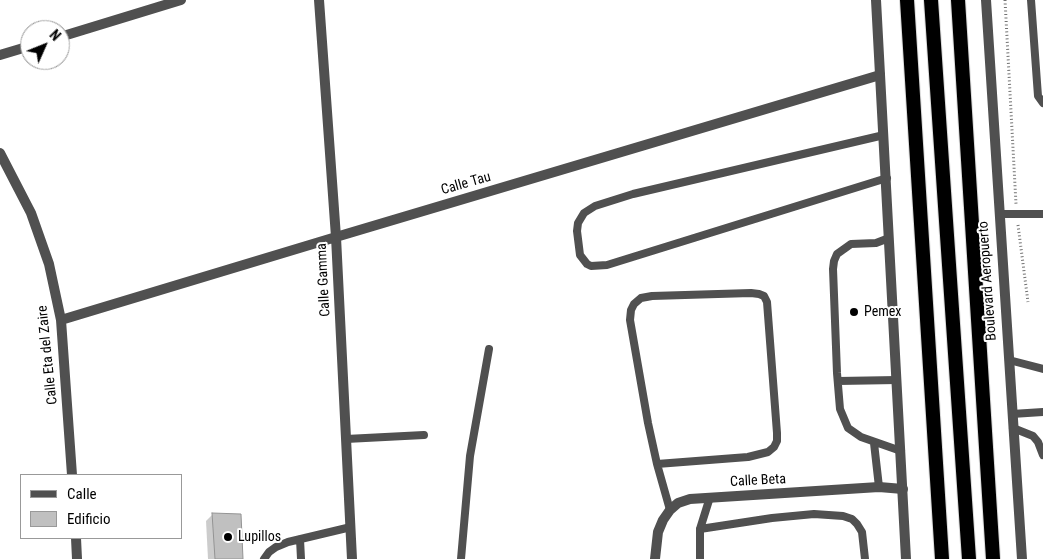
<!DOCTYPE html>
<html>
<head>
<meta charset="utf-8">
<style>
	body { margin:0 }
	#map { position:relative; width:1043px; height:559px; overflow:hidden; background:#fff; font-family:"Roboto Condensed",sans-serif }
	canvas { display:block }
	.legend { position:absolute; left:20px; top:474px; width:162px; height:65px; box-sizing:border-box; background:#fff; border:1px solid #999; margin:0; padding:6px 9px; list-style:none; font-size:15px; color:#000 }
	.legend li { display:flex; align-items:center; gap:10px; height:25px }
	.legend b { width:25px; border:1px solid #999 }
	.north { position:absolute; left:20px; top:20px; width:50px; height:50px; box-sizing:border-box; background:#fff; border:1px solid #999; border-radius:50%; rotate:46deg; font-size:14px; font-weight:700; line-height:20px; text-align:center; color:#000 }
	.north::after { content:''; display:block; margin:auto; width:18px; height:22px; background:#000; clip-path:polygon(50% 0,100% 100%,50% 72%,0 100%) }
</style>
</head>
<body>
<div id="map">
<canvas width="1043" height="559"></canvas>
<ul class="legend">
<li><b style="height:6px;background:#505050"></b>Calle</li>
<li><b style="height:14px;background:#c0c0c0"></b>Edificio</li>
</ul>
<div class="north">N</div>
</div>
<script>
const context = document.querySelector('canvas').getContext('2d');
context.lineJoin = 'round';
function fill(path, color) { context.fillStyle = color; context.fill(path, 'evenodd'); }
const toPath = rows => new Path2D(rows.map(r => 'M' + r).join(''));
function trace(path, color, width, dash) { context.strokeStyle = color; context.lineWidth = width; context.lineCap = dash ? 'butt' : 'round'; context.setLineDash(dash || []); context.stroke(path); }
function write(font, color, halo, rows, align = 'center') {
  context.font = font + ' "Roboto Condensed",sans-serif'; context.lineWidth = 4; context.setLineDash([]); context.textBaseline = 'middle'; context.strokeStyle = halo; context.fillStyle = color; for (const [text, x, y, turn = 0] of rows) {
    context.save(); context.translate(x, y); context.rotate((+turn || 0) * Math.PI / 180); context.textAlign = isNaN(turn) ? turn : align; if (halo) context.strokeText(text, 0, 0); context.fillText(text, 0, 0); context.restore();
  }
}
fill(toPath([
	[213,514,242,559,208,559,206,521]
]), '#0003');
const building = toPath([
	[212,513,241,514,243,559,215,559,212,513]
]);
fill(building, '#c0c0c0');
trace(building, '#949494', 1);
const trunk = toPath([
	[907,0,942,559],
	[931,0,969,559],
	[958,0,993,559]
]);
trace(trunk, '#dbdbdb', 16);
trace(toPath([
	[1005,0,1016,204],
	[1018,225,1028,302]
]), '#727272', 3, [1, 2.5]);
trace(toPath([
	[1031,0,1038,96,1043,103],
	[884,135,633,194,595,206,584,213,578,223,577,231,580,255,587,264,591,266,607,265,887,178],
	[1000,214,1043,214],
	[889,238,876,243,851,244,837,254,834,261,833,269,837,373,840,409,848,428,861,437,901,451],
	[1009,360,1043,369],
	[838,381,897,380],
	[1012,414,1043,412],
	[1013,428,1033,436,1038,442,1043,455],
	[346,439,424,435],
	[874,443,879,487],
	[657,464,748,457,768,452,774,447,777,441,777,433,767,302,764,296,759,294,751,293,652,296,641,298,634,304,631,310,630,320,648,423,657,464,670,510],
	[700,529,772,518,814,514,843,516,852,519,857,524,862,532,865,559],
	[300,539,301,559],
	[264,559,269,552,276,547,288,542,351,527],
	[461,559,470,456,489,349],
	[700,559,700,529,710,497]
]), '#505050', 8);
trace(toPath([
	[319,0,336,237,352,559],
	[60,37,181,0],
	[0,55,30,46],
	[0,153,31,213,49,264,61,320,72,475],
	[61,320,336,237,880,75],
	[76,538,77,559],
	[655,559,658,532,663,520,670,510,678,503,690,499,879,487,903,489]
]), '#505050', 10);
trace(toPath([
	[876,0,906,559],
	[986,0,1022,559]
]), '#505050', 10);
trace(trunk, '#000', 14);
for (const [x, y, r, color] of [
	[854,312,5,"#000"],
	[228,537,5,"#000"]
]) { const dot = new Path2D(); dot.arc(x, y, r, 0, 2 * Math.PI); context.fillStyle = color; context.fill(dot); trace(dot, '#fff', 2); }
write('14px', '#000', '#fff', [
	["Calle Tau",466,184,-16],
	["Calle Gamma",324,280,-93],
	["Boulevard Aeropuerto",988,281,-94],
	["Calle Eta del Zaire",48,355,-96],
	["Calle Beta",758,481,-3]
]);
write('14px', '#000', '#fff', [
	["Pemex",864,312],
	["Lupillos",238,537]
], 'left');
</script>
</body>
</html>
